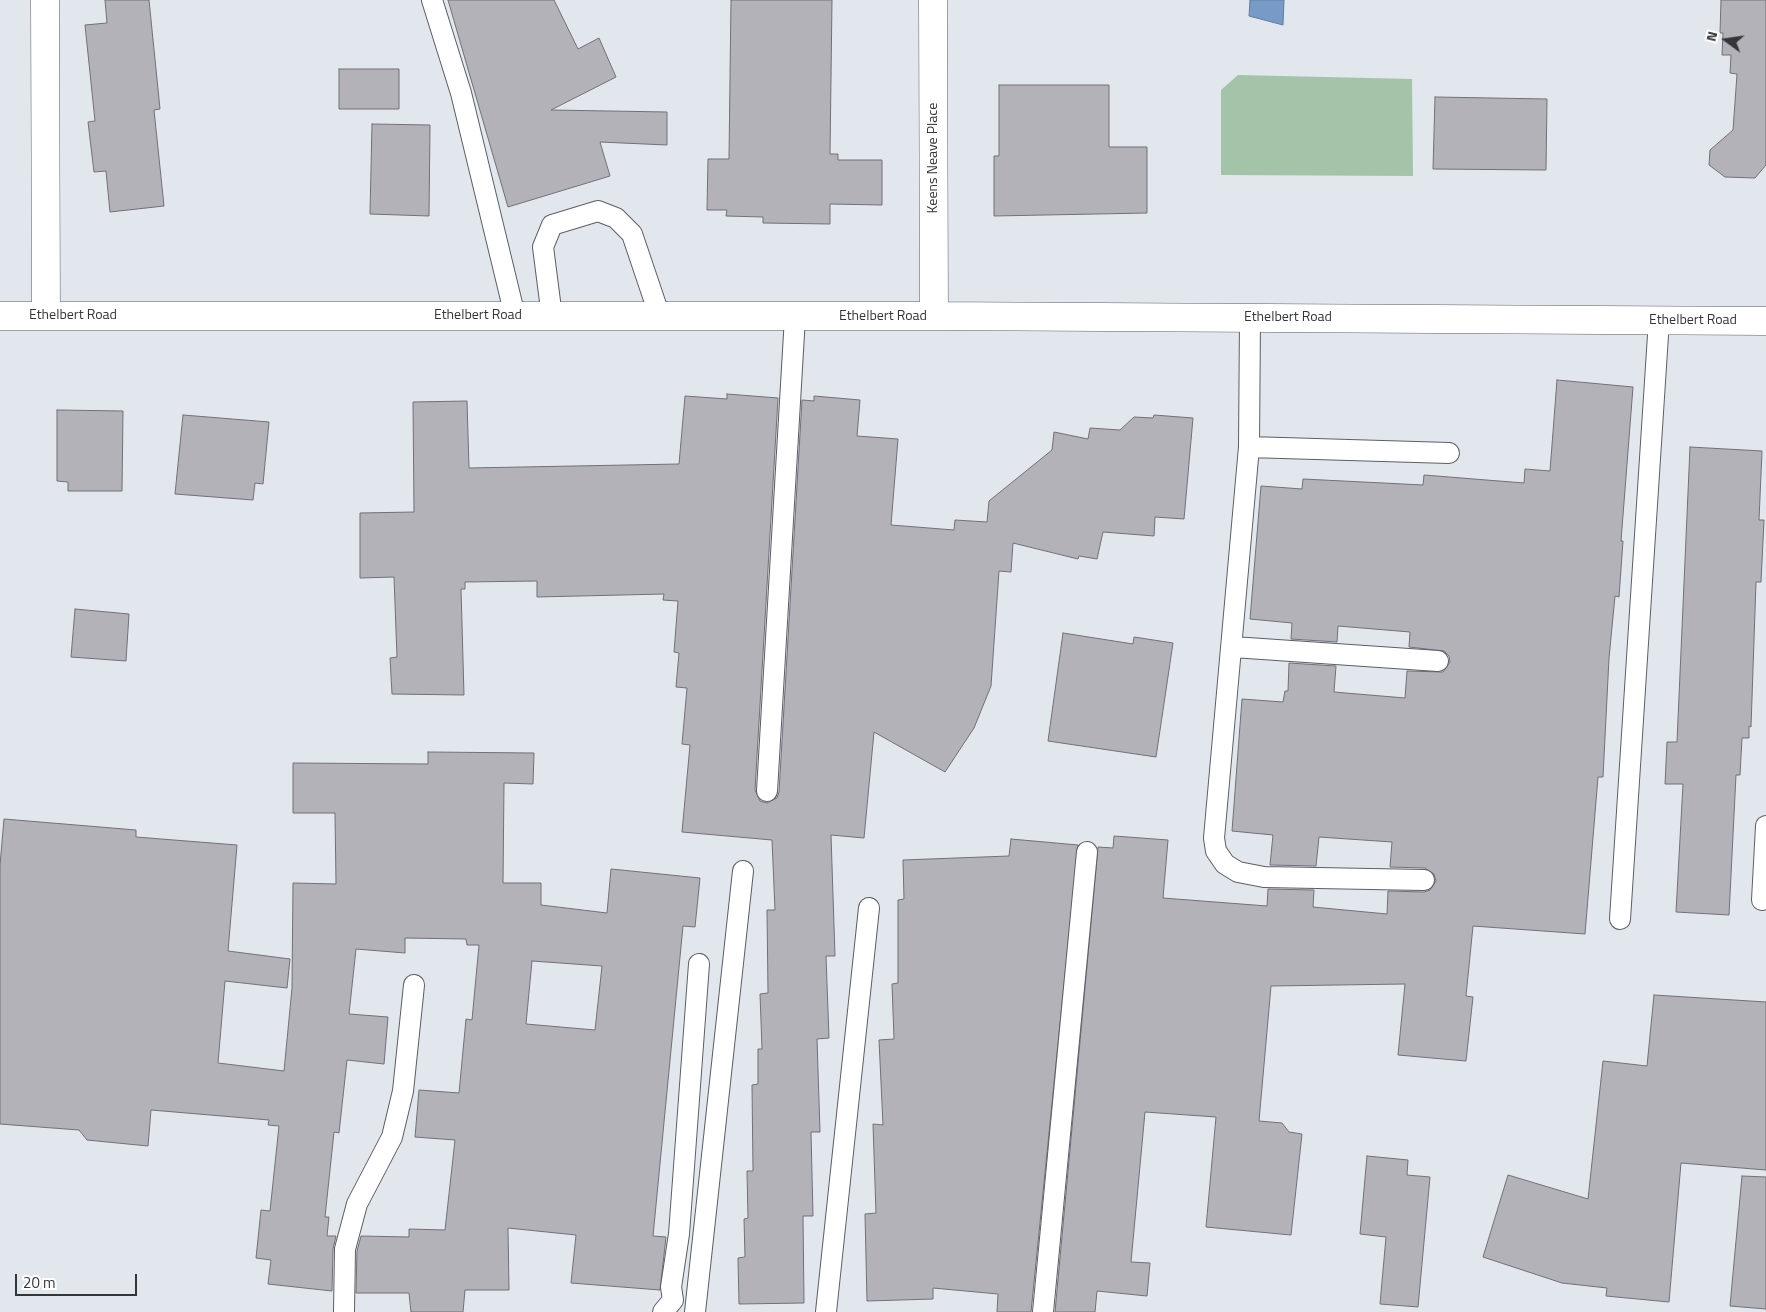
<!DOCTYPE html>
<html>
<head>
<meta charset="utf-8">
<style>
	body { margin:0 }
	#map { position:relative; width:1766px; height:1312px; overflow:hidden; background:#e2e6ed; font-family:"Titillium Web",sans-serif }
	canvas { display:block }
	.north { position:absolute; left:1701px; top:15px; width:50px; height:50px; -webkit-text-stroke:4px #fff; paint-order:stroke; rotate:284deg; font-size:14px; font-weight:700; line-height:20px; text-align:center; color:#343639 }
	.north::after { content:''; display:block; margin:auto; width:18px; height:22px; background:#343639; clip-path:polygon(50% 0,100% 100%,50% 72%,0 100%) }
	.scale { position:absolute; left:15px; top:1274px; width:122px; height:22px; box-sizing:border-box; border:2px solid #343639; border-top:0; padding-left:6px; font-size:15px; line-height:18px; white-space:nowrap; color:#343639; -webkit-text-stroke:4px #fff; paint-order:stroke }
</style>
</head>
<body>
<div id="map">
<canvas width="1766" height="1312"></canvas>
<div class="north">N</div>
<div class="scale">20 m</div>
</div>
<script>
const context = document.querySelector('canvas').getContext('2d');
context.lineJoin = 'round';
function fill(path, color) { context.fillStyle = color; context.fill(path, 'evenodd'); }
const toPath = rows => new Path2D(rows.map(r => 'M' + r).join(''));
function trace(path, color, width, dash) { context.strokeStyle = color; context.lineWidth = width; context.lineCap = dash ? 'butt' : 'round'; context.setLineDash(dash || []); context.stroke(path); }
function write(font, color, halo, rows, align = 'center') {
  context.font = font + ' "Titillium Web",sans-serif'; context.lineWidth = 5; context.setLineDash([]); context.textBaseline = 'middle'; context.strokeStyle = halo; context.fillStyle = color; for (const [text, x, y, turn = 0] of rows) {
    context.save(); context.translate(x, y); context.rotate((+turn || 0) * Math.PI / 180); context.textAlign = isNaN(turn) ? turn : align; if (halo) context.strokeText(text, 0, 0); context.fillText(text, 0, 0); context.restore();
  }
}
fill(toPath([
	[1238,75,1412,79,1413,176,1221,175,1221,90]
]), '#a3c4a8');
const water = toPath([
	[1250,0,1284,0,1283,25,1249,16,1250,0]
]);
fill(water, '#789ac6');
trace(water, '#647c9c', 1);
const building = toPath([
	[105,0,149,0,160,109,154,110,164,206,110,212,106,171,94,172,88,122,95,121,85,25,107,23,105,0],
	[448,0,554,0,578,49,599,38,616,77,551,110,667,112,667,145,600,142,610,176,508,207,448,0],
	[731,0,832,0,830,154,838,154,838,160,882,160,882,205,830,204,830,224,763,223,763,217,726,216,727,210,707,210,708,159,729,159,731,0],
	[1721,0,1766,0,1766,165,1755,178,1725,177,1709,165,1710,150,1733,130,1737,74,1730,73,1731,55,1722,55,1723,33,1720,33,1721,0],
	[339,69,399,69,399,109,339,109,339,69],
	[999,85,1109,85,1109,147,1147,147,1147,213,994,216,994,156,999,156,999,85],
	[1435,97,1547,99,1546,170,1433,169,1435,97],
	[372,124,430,125,429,216,370,214,372,124],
	[1557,380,1633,387,1621,541,1623,541,1619,597,1615,596,1609,658,1603,777,1598,777,1585,934,1473,926,1466,996,1473,997,1466,1061,1398,1055,1405,984,1271,986,1259,1121,1282,1123,1289,1132,1302,1134,1291,1235,1206,1227,1216,1117,1145,1112,1131,1262,1150,1263,1147,1296,1097,1291,1095,1312,1055,1312,1098,847,1113,848,1114,836,1168,840,1163,898,1267,906,1268,889,1314,890,1313,907,1387,914,1388,891,1424,892,1430,890,1436,881,1434,874,1425,868,1390,867,1392,842,1319,837,1316,866,1270,865,1273,835,1232,831,1242,699,1283,702,1285,691,1288,691,1289,663,1336,666,1334,692,1405,698,1407,671,1443,672,1450,662,1449,656,1444,651,1409,647,1410,632,1338,626,1337,642,1291,639,1292,623,1250,619,1261,486,1302,489,1303,479,1423,485,1424,475,1524,483,1525,469,1550,471,1557,380],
	[727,394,778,398,755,790,760,801,767,803,777,798,779,792,802,400,814,401,814,396,860,400,857,436,898,439,891,525,954,530,955,520,987,522,989,501,1052,450,1054,432,1088,439,1090,428,1120,430,1134,417,1153,418,1154,415,1193,418,1184,519,1155,517,1154,536,1103,532,1097,559,1079,556,1078,559,1013,543,1011,572,999,571,991,686,974,728,945,772,874,732,864,838,831,835,835,956,826,956,829,1038,817,1039,820,1132,811,1132,813,1216,803,1216,804,1303,739,1304,738,1258,745,1257,744,1219,748,1218,747,1171,753,1171,752,1085,758,1084,758,1049,762,1049,760,994,768,993,767,910,775,910,772,840,682,832,690,745,682,744,687,688,676,687,679,653,674,652,678,601,663,600,664,594,537,597,537,581,465,582,465,589,461,589,464,695,392,694,390,658,397,657,394,577,360,578,360,513,414,512,413,402,467,401,469,468,679,464,685,396,727,399,727,394],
	[57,410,123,411,122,491,68,491,68,482,57,481,57,410],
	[183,415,269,422,263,484,255,483,253,500,175,494,183,415],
	[1690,447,1762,451,1759,520,1764,520,1761,582,1756,582,1751,727,1749,726,1749,738,1742,738,1740,775,1736,775,1729,915,1676,912,1683,784,1665,784,1667,742,1677,742,1690,447],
	[75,609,129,614,126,661,71,657,75,609],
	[1063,633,1133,644,1134,637,1173,643,1156,757,1048,741,1063,633],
	[428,752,534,753,533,784,504,783,503,883,541,883,541,905,607,913,611,869,700,878,695,927,683,926,653,1236,666,1237,660,1290,571,1283,576,1235,508,1228,509,1290,465,1290,463,1312,411,1312,409,1293,356,1293,357,1251,361,1236,409,1237,409,1229,445,1230,455,1140,415,1137,419,1090,459,1093,466,1019,472,1020,479,945,467,945,466,939,405,938,405,953,356,949,349,1014,388,1017,384,1064,347,1060,339,1133,334,1132,325,1217,329,1217,327,1236,336,1236,333,1249,332,1291,268,1284,271,1260,256,1258,261,1210,270,1211,279,1126,268,1125,269,1120,151,1110,148,1146,87,1140,79,1130,0,1124,0,865,4,819,136,830,136,837,237,845,228,951,290,959,287,988,225,981,218,1063,284,1071,292,988,293,883,336,884,335,813,293,813,293,763,428,764,428,752],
	[532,961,602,966,595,1030,526,1024,532,961],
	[1011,839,1078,845,1031,1312,997,1312,998,1294,933,1288,933,1299,867,1301,865,1214,876,1213,873,1124,883,1125,879,1040,894,1039,892,984,898,983,898,900,904,899,903,860,1009,856,1011,839],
	[1654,995,1766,1002,1766,1170,1681,1163,1669,1302,1606,1296,1607,1288,1562,1283,1483,1257,1508,1175,1588,1199,1603,1061,1647,1066,1654,995],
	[1367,1156,1408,1160,1407,1175,1430,1177,1418,1307,1380,1304,1386,1237,1360,1234,1367,1156],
	[1742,1176,1766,1177,1766,1309,1730,1306,1742,1176]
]);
fill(building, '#b3b2b9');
trace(building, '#717077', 1);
const service = toPath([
	[432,0,461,93,515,316],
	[552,317,543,247,552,225,598,211,616,218,632,234,660,317],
	[1250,318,1249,447,1214,838,1216,851,1225,864,1238,872,1264,877,1424,880],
	[1249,447,1449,453],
	[1233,647,1438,661],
	[767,791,795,317],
	[1762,900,1766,826],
	[1620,919,1659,320],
	[344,1312,345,1249,357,1204,392,1137,403,1091,414,985],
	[663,1312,673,1300,671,1287,679,1234,699,964],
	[695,1312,743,871],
	[826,1312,869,908],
	[1043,1312,1087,852]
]);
const minor = toPath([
	[45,0,46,316],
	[933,0,934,316],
	[0,316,934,316,1766,321]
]);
trace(service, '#5b5f65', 22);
trace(minor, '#5b5f65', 29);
trace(service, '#fff', 20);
trace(minor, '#fff', 28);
write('14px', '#343639', '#fff', [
	["Keens Neave Place",934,158,-90],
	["Ethelbert Road",73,316],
	["Ethelbert Road",478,316],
	["Ethelbert Road",883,317],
	["Ethelbert Road",1288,318],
	["Ethelbert Road",1693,321]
]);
</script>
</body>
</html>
